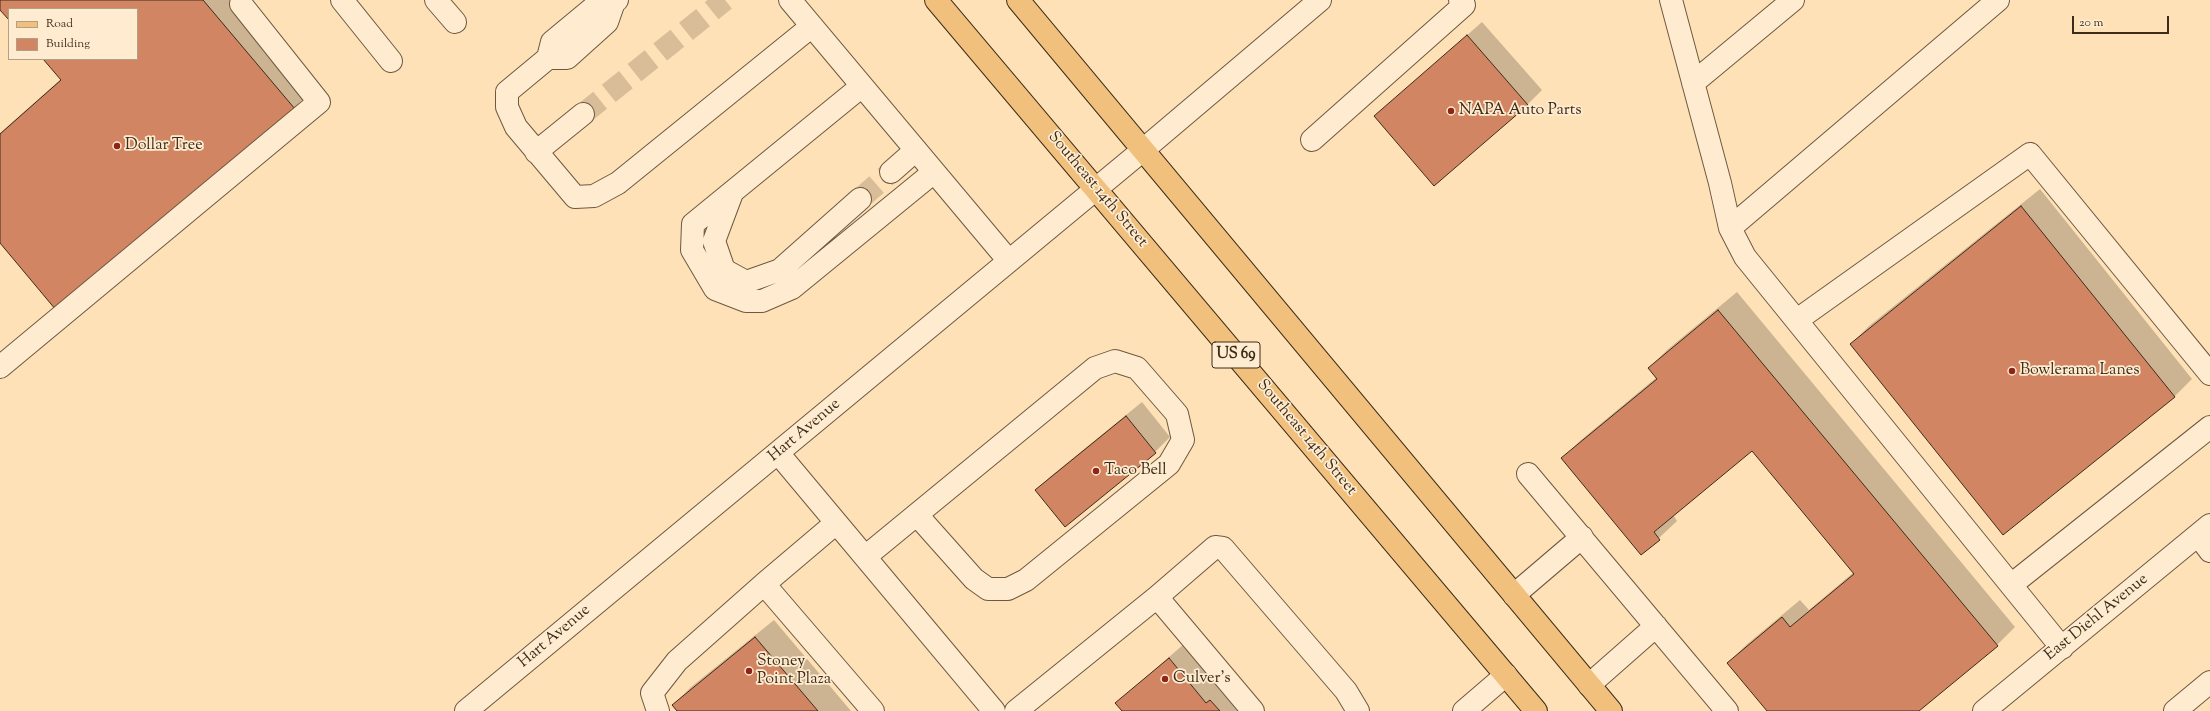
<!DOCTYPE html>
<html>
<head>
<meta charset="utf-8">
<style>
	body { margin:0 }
	#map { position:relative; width:2210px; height:711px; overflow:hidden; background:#ffe1b7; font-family:"Sorts Mill Goudy",serif }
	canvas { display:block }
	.legend { position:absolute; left:8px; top:8px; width:130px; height:52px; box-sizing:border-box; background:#ffecd0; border:1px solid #b19f87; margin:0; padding:5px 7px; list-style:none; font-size:12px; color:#3c2c1a }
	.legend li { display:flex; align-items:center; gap:8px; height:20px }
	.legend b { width:20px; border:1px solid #b19f87 }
	.scale { position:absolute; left:2072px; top:16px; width:97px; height:18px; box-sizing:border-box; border:2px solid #3c2c1a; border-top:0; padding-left:5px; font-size:12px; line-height:14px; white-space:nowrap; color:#3c2c1a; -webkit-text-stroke:3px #ffecd0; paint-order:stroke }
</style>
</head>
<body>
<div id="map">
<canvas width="2210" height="711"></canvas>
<ul class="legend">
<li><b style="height:5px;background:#f0c07c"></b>Road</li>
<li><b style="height:11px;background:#d18563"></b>Building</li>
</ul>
<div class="scale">20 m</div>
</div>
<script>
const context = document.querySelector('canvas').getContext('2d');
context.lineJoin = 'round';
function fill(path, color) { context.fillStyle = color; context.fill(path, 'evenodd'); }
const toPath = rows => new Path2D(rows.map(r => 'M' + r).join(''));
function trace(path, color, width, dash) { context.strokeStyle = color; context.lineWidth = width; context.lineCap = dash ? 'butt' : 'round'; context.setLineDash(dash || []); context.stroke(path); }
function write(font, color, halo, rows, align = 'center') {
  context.font = font + ' "Sorts Mill Goudy",serif'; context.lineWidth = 3.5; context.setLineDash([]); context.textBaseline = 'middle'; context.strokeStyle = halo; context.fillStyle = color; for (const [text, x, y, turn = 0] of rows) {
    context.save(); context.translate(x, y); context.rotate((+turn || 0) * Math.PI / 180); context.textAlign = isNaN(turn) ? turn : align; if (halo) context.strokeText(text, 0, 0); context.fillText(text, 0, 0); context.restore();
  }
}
fill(toPath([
	[0,0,237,0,312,90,294,108,0,242,0,133,61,79,44,59,137,59,137,9,9,9,9,19,0,9],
	[1482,22,1542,90,1527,105,1375,116],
	[2040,189,2192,379,2174,397,1851,344,1869,326],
	[1737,292,2015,627,1997,645,1918,711,1768,711,1728,663,1746,645,1800,600,1809,610,1854,572,1752,449,1673,515,1677,521,1642,554,1562,459,1581,440,1657,377,1649,368,1667,350],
	[1142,402,1170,437,1155,452,1065,525,1036,490,1051,476],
	[774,620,851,711,678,711,673,705,691,687],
	[1184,644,1243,711,1123,711,1116,703]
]), '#0003');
const building = toPath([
	[0,0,203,0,295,109,56,310,0,243,0,134,61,80,43,59,137,59,137,9,9,9,9,20,0,10,0,0],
	[1467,35,1528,105,1434,186,1374,116,1467,35],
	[2021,206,2175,397,2003,535,1850,344,2021,206],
	[1718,310,1998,646,1919,711,1767,711,1727,663,1782,617,1790,627,1854,574,1752,451,1654,532,1660,540,1641,555,1561,458,1657,379,1648,368,1718,310],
	[1126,416,1156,453,1065,527,1035,490,1126,416],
	[755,637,818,711,677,711,672,705,755,637],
	[1169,658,1206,703,1210,700,1220,711,1122,711,1115,703,1169,658]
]);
fill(building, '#d18563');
trace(building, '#3c2c1a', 1);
trace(toPath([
	[583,114,725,0],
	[860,199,891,172]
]), '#d8bd98', 22, [22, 11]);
const minor = toPath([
	[342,0,391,61],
	[436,0,455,22],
	[617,0,593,8,552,42,548,58,507,92,507,107,516,127,575,197,594,196,618,183,812,26],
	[790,0,1009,261],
	[1671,0,1720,183,1730,228,1745,257,2062,648],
	[548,58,567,58,607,22,614,2],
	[1693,83,1793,0],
	[862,86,693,224,692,250,715,289,746,301,762,301,792,288,934,172],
	[1312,140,1464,5,1460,0],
	[536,152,583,114],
	[891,172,916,150],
	[732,193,714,241,724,270,746,282,780,270,860,199],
	[1730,228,1998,0],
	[1797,320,2030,154,2210,374],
	[0,367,319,102,241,4],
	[778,453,994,711],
	[1528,474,1727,711],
	[836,523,764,584,873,711],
	[2198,535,2210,551],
	[865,557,1095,368,1115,361,1137,368,1177,414,1183,440,1169,464,1026,580,1008,589,988,589,974,579,917,515],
	[2011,585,2210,427],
	[1514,595,1582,537],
	[1157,597,1215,547,1223,548,1346,691,1358,711],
	[1589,685,1656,626],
	[466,711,1143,150,1320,0],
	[658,711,652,693,677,661,764,584],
	[1016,711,1157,597,1253,711],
	[1464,711,1506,675],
	[1984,711,2210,525],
	[2175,711,2210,682]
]);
const major = toPath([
	[936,0,1536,711],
	[1018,0,1611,711]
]);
trace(minor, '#6d5941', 24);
trace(major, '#3c2c1a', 24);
trace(minor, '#ffecd0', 22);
trace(major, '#f0c07c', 22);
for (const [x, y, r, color] of [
	[1451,111,4,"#8f2418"],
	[117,146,4,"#8f2418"],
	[2012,371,4,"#8f2418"],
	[1096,471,4,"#8f2418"],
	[749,671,4,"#8f2418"],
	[1165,679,4,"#8f2418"]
]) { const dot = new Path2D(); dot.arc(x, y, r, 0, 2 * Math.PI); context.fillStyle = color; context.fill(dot); trace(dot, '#ffecd0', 1.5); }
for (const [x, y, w] of [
	[1236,355,48]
]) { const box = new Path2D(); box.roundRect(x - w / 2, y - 13, w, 26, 3); context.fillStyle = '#ffecd0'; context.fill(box); trace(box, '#3c2c1a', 1); }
write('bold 15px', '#3c2c1a', null, [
	["US 69",1236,355]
]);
write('16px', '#3c2c1a', '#ffecd0', [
	["NAPA Auto Parts",1459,111],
	["Dollar Tree",125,146],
	["Bowlerama Lanes",2020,371],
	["Taco Bell",1104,471],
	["Stoney",757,662],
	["Point Plaza",757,680],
	["Culver's",1173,679]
], 'left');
write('16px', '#3c2c1a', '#ffecd0', [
	["Southeast 14th Street",1097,190,50],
	["Hart Avenue",805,431,-40],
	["Southeast 14th Street",1306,438,50],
	["East Diehl Avenue",2097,618,-39],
	["Hart Avenue",555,637,-40]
]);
</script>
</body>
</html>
